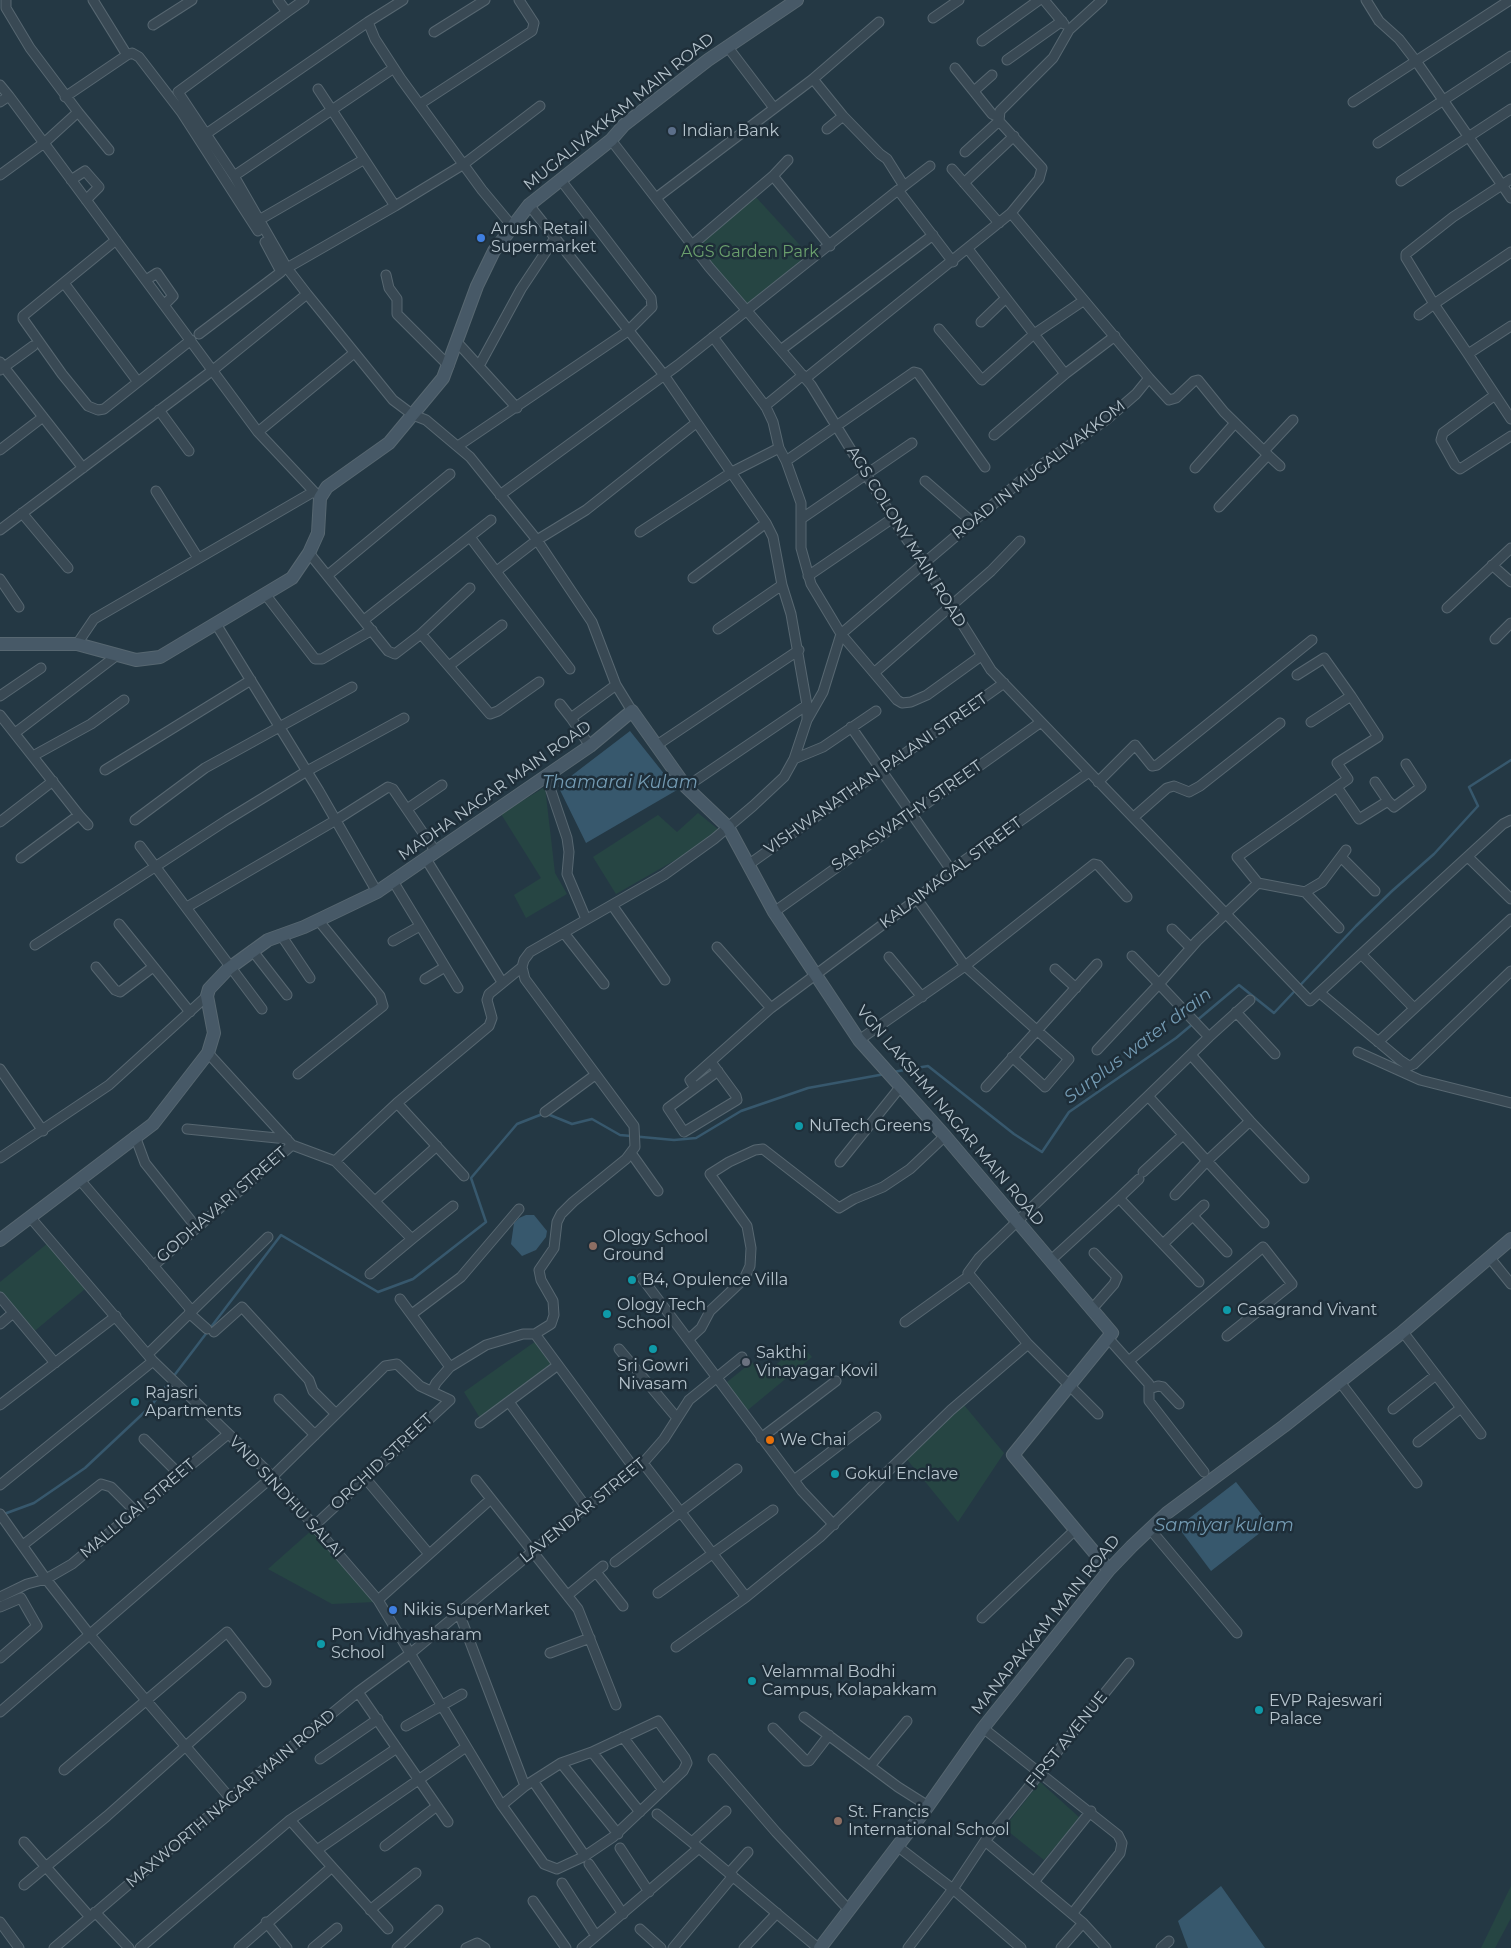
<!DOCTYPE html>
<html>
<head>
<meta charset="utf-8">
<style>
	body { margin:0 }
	canvas { display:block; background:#243844 }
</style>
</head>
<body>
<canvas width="1511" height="1948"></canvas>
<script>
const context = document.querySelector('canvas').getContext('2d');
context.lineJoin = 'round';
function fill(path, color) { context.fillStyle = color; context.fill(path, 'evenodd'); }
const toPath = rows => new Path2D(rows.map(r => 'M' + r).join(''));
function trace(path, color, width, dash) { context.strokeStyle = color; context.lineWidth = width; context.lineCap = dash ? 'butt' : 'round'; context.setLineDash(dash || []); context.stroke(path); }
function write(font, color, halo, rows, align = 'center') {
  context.font = font + ' Montserrat,sans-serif'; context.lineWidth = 5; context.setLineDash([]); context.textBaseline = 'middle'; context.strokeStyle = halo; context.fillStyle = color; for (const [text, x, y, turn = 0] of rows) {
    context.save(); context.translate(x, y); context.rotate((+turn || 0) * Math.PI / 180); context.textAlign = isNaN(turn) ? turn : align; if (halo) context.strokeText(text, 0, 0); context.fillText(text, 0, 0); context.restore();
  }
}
fill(toPath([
	[754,195,808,254,747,309,693,246],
	[545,787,555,873,567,894,526,918,514,895,541,878,501,814],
	[698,813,719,830,691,851,616,894,593,857,658,815,677,832],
	[48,1243,85,1289,31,1334,0,1296,0,1282],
	[536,1341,552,1364,480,1418,464,1392],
	[803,1347,812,1357,743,1414,722,1386,752,1362,764,1375,793,1350],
	[964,1405,1004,1453,958,1522,905,1457],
	[313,1529,374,1602,332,1604,268,1569],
	[1040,1782,1080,1818,1044,1860,1004,1828],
	[1511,1886,1511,1918,1495,1948,1481,1948]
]), '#264543');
fill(toPath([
	[630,731,677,790,586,843,558,786],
	[526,1215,534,1215,547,1231,546,1237,536,1250,522,1256,511,1244,514,1223,519,1218],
	[1236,1482,1270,1525,1211,1571,1178,1527],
	[1221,1886,1265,1948,1188,1948,1178,1921]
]), '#37586d');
trace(toPath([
	[893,1072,928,1066,1014,1134,1042,1152,1069,1112,1176,1038,1239,985,1274,1013,1356,926,1392,891,1434,854,1478,806,1469,787,1511,760],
	[4,1514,34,1503,85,1468,151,1406,281,1235,378,1292,413,1279,486,1222,471,1178,517,1124,545,1113,572,1124,592,1119,620,1135,674,1140,696,1138,741,1111,808,1088,885,1074]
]), '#37586d', 2.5);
const street = toPath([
	[6,0,6,8,30,48,78,112,44,143,258,432,320,498],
	[403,0,368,22,375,39,401,79,482,190,512,226],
	[1044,0,1064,24],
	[1510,0,1416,61,1511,198],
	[287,12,304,0],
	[933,18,959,0],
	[153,25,192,0],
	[434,32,485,0],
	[982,41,1039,0],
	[727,46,774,108],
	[127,55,132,53,139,57,182,113,258,231],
	[1007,60,1062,21],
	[955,68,992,114,998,117],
	[813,79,843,116],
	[0,85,9,96],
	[318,89,395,206,464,164,540,106],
	[974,91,992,75],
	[65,97,127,55,93,0],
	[0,102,9,96,44,143,0,175],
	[1353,102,1416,61,1399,39,1379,21,1366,0],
	[420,104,532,31,534,23,519,0],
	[78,112,109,150],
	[999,121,1000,111,1053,58,1069,30,1102,0],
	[827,129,843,116,880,154,887,159,904,186],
	[206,134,178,92,287,12,278,0],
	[611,140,709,267,811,385,901,531,931,574,991,670,1310,1001,1503,824,1511,820],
	[1378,143,1511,56],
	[965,152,999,121],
	[952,169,999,223],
	[234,176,206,134,368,22],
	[773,176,788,160],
	[71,180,85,171,99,187,86,200],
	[1401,181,1511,109],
	[964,183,1014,136],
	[900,189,930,166],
	[656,198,813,79,879,22],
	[259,220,363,160],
	[116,240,23,316,23,319,62,374,88,406,98,410,104,409,191,340],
	[692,245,773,176,830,246],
	[968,249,1034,334,1083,301],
	[287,268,395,206],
	[386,275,389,288,397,299,397,314,449,366],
	[146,280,157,273,173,296,165,304],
	[64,283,138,382],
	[307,294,393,400,413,415,426,420,470,457,537,540,592,622,616,685,632,711],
	[1419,315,1434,304,1406,258,1406,254,1453,217,1511,179],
	[981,322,1006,298],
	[1511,326,1468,354,1511,419],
	[939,329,982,380,1034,334,1065,374,1115,336],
	[199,334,281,272,265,242],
	[713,337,766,407,773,422,779,448],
	[456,341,517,408],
	[782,349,933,235],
	[1468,354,1434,304,1511,252],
	[0,362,83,468],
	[479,366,521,289,555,238],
	[0,370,33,346],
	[806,378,1011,213],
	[1149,378,1169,400,1176,398,1194,381,1198,380,1224,412,1268,455,1219,507],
	[1495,395,1443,433,1441,440,1455,465,1460,469,1511,436],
	[765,406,803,375],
	[159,410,189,451],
	[258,432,354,353],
	[994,435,1065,374],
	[458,446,628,331,652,307,651,298,560,179],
	[0,450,43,417],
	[1264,451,1293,420],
	[1268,455,1280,466],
	[786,461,801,503,801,548,811,584,841,634,897,700,902,703,911,702,927,695,981,656],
	[1195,468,1235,423],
	[925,481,971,521],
	[156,491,198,558],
	[500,495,678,365,898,190,953,262],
	[22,513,68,568],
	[801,519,912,443],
	[0,530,213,370,307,294,287,268,234,176,394,68],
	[640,532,732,472,779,448,786,461,914,372,918,373,985,467],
	[470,537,570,669],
	[309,553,388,651,395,654,421,634,470,588],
	[1492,565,1511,582],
	[498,570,537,540,586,510,696,423],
	[328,575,450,474],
	[808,576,893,518],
	[693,578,766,523],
	[0,579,19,607],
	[265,594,315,659,322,659,372,630],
	[1447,608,1511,548],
	[364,620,491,520],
	[216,624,319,791,377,892],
	[718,629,782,585],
	[421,634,490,714,498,711,539,682],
	[1495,639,1511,623],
	[77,644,94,619,313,492],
	[449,666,502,625],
	[874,673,991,571,1020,541],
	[1297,675,1324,658,1351,696],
	[0,696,41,668],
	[560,704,571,718],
	[0,715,79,815],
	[807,720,823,692,841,634,1031,472,1106,420,1136,394,1149,378,1011,213,1039,179,1042,168,999,121],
	[1311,722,1351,696,1378,737,1337,763,1348,779,1237,857,1258,883,1305,892,1322,882,1346,850],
	[851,727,951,870],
	[15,733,116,656],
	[657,745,799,650],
	[590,746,571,718,616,685],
	[33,756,91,724,124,700],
	[794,759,823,747,876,711],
	[105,770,251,680],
	[546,776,567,838,569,852,567,874,586,919],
	[1098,782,1135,745,1152,766,1157,765,1312,640],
	[686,787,807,705],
	[1337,787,1359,819,1388,801,1375,782],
	[1388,801,1394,807,1421,787,1406,764],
	[407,809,442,785],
	[1134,817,1167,788,1174,786,1189,792,1200,786,1280,723],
	[135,820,205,768,352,687],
	[0,822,53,781],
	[140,846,262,1009],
	[1468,857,1511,899],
	[21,858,79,815,88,825],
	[1342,858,1375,891],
	[426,859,502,982],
	[748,865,1004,683],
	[393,881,458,988],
	[1305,892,1339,928],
	[917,899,965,966,1069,1059,1045,1087,1012,1057],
	[612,905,665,980],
	[187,907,336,820,388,787,393,789,436,852],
	[774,912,1041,722],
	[119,924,190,1012],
	[1172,929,1191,948],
	[564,933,604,984],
	[281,935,310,978],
	[393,941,420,926],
	[35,945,227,820,307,771,404,718],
	[717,947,771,1008],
	[252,950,287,995],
	[1362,955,1414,1008],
	[889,957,922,997],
	[96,967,115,990,120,992,153,967],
	[1055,969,1076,988],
	[425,979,445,967],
	[1320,993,1400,1060,1409,1066,1414,1064,1511,971],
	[1236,1012,1275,1054],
	[1209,1037,1250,1000],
	[859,1040,965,966,1094,864,1098,865,1127,897],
	[1378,1042,1511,919],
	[1097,1050,1159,984,1132,956],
	[1358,1052,1420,1080,1511,1103],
	[208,1053,292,1145,335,1161,412,1239,453,1206],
	[1191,1055,1250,1121,1207,1161,1148,1096,1209,1037,1159,984,1197,941,1258,883],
	[711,1062,736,1096,737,1100,684,1132,668,1108,718,1071],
	[0,1069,43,1131],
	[298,1074,383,1006,380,996,318,920],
	[986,1087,1097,964],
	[695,1088,690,1080,771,1008,917,899,951,870,1089,772],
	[397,1103,464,1176],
	[545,1112,595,1075],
	[1250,1121,1304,1178],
	[187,1129,287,1139],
	[135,1136,145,1163,196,1227],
	[631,1153,658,1191],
	[0,1158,109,1085,207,996],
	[335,1161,397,1103,489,1026,492,1018,487,1000,489,994,522,967],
	[840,1162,901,1086],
	[1143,1172,1183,1135],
	[1139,1179,1119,1198,1199,1282],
	[80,1180,192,1311,148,1354],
	[1175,1195,1207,1161,1264,1223],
	[376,1200,437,1146],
	[1193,1216,1227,1252],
	[30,1217,153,1361,266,1470,378,1600,501,1804,544,1864,557,1869,585,1856,613,1837,683,1771,687,1763,685,1758,658,1721,592,1752,561,1763,525,1786,459,1613],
	[1163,1244,1204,1205],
	[1490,1258,1511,1284],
	[1051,1260,1119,1198],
	[153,1266,292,1145],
	[370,1274,412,1239],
	[642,1278,802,1491,834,1525],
	[0,1297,55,1363],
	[400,1299,450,1367],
	[1092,1309,1114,1284,1117,1277,1094,1253],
	[192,1311,268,1237],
	[189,1313,207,1329],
	[412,1314,461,1277,519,1209],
	[905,1322,969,1276],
	[0,1324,13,1313],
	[214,1332,242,1307,309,1380,313,1391,336,1414],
	[1403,1332,1481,1434],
	[535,1334,634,1468],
	[1108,1338,1149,1384,1149,1401,1204,1472],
	[689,1339,701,1328,710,1311,744,1279,750,1266,751,1248,747,1226,710,1174,729,1162,755,1150,763,1149,839,1208,854,1199,883,1187,910,1169,945,1136],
	[1028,1344,968,1273,979,1258,1148,1096],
	[619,1349,677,1418],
	[1130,1360,1263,1247,1292,1284,1227,1336],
	[1340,1382,1417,1483],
	[1149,1389,1158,1386,1163,1387,1179,1404],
	[432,1391,436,1383,450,1367,486,1345,523,1334,535,1334,551,1324,554,1315,553,1301,541,1280,539,1270,554,1248,557,1222,561,1214,573,1202,626,1159,635,1147,634,1126,525,979,522,967,524,960,530,952,664,875,714,839,753,806,784,777,794,759,807,720,807,705,791,614,782,585,773,537,766,523,664,375,529,205],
	[279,1399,315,1435],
	[509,1402,586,1507],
	[0,1405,116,1316],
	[1393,1409,1436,1375],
	[480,1423,558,1365],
	[761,1438,836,1381],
	[144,1439,179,1474],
	[1418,1442,1461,1408],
	[643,1463,746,1597,820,1537,951,1410,1028,1344,1098,1414],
	[366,1479,429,1554],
	[476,1480,578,1609,616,1705],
	[794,1480,876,1417],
	[0,1485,153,1361],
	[0,1514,46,1579,90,1635,230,1798],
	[1150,1529,1237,1633],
	[23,1545,101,1484,111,1487,135,1511],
	[615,1562,737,1469],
	[596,1572,623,1606],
	[658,1593,773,1510],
	[568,1595,603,1566],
	[0,1597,27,1584,46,1579,72,1564,228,1434],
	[378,1600,491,1499],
	[0,1607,21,1598,37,1626,0,1658],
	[982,1618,1075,1530],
	[676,1647,746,1597],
	[550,1653,590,1638],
	[358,1692,448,1822],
	[0,1712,272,1477,385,1366,397,1364,420,1386,450,1400,315,1525],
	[804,1717,898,1787,928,1806],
	[406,1726,462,1694],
	[773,1728,806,1761,809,1761,829,1735],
	[983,1728,1118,1835,1122,1843,1120,1853,1072,1914],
	[623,1737,663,1790],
	[592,1752,640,1812],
	[320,1759,378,1719],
	[713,1759,776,1832,849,1910],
	[561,1763,618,1834],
	[870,1766,907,1721],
	[64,1770,227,1632,266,1682],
	[533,1781,585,1856],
	[502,1805,525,1786],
	[657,1814,699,1848],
	[290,1820,397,1748],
	[985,1841,1083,1923,1106,1948],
	[24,1842,90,1917],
	[692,1842,726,1811],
	[385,1846,437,1806],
	[897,1846,953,1889,1021,1948],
	[620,1848,649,1892],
	[317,1850,466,1747],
	[589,1864,623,1914],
	[332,1867,388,1929],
	[729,1873,748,1852],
	[1034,1882,1091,1811],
	[562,1883,596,1936],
	[24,1885,107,1816,241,1697],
	[533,1901,566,1948],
	[370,1910,416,1873],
	[95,1912,129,1948],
	[0,1922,19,1948],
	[266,1922,287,1948],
	[640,1929,661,1948],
	[54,1948,250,1781,358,1692,411,1653,586,1507,643,1463,664,1439,689,1400,742,1357],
	[140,1948,290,1820,332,1867,239,1948],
	[313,1948,337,1928],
	[397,1948,438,1910],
	[466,1948,477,1943,485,1948],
	[582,1948,699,1848,818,1948],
	[673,1948,733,1876],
	[744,1948,777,1913],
	[908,1948,953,1889,985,1841,1129,1663],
	[1061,1948,1083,1923],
	[1161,1948,1169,1941]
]);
const secondary = toPath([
	[0,644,77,644,136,660,160,657,292,578,309,553,318,533,320,498,327,487,389,443,443,378,477,286,494,251,529,205,611,140,624,125,708,60,797,0],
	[0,1240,153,1124,208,1053,214,1033,207,996,209,989,228,969,268,940,304,927,377,892,590,746,632,711,686,787,728,827,774,912,859,1040,945,1136,1112,1333,1013,1455,1109,1570],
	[820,1948,928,1806,983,1728,1109,1570,1132,1546,1167,1513,1284,1426,1400,1334,1511,1239]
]);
trace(street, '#576771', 11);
trace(secondary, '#576771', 14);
trace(street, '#394954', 9);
trace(secondary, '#475967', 12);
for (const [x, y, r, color] of [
	[672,131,5,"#5c6f8a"],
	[481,238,5,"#3f7fe0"],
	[799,1126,5,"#0f9aa8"],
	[593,1246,5,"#8d6e63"],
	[632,1280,5,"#0f9aa8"],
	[1227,1310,5,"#0f9aa8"],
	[607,1314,5,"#0f9aa8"],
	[653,1349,5,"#0f9aa8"],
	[746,1362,5,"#6b7280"],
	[135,1402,5,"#0f9aa8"],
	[770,1440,5,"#e8710a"],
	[835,1474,5,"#0f9aa8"],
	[393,1610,5,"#3f7fe0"],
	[321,1644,5,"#0f9aa8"],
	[752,1681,5,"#0f9aa8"],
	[1259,1710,5,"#0f9aa8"],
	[838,1821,5,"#8d6e63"]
]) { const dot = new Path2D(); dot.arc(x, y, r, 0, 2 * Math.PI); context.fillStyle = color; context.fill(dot); trace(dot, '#1e2e39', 2); }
write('16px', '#b6c4cd', '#1e2e39', [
	["MUGALIVAKKAM MAIN ROAD",619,112,-39],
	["ROAD IN MUGALIVAKKOM",1039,470,-38],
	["AGS COLONY MAIN ROAD",906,537,58],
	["VISHWANATHAN PALANI STREET",876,774,-35],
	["MADHA NAGAR MAIN ROAD",495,791,-35],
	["SARASWATHY STREET",907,816,-35],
	["KALAIMAGAL STREET",951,873,-37],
	["VGN LAKSHMI NAGAR MAIN ROAD",950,1116,50],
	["GODHAVARI STREET",222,1205,-41],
	["ORCHID STREET",382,1462,-43],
	["VND SINDHU SALAI",286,1497,47],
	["MALLIGAI STREET",138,1509,-40],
	["LAVENDAR STREET",583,1511,-39],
	["MANAPAKKAM MAIN ROAD",1046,1625,-51],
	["FIRST AVENUE",1067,1740,-51],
	["MAXWORTH NAGAR MAIN ROAD",231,1799,-40]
]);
write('16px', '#b6c4cd', '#1e2e39', [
	["Indian Bank",682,131],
	["Arush Retail",491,229],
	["Supermarket",491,247],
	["NuTech Greens",809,1126],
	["Ology School",603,1237],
	["Ground",603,1255],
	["B4, Opulence Villa",642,1280],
	["Ology Tech",617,1305],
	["School",617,1323],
	["Casagrand Vivant",1237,1310],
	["Sakthi",756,1353],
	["Vinayagar Kovil",756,1371],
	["Sri Gowri",653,1366,"center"],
	["Nivasam",653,1384,"center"],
	["Rajasri",145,1393],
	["Apartments",145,1411],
	["We Chai",780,1440],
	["Gokul Enclave",845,1474],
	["Nikis SuperMarket",403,1610],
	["Pon Vidhyasharam",331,1635],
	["School",331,1653],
	["Velammal Bodhi",762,1672],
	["Campus, Kolapakkam",762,1690],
	["EVP Rajeswari",1269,1701],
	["Palace",1269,1719],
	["St. Francis",848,1812],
	["International School",848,1830]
], 'left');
write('16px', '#6ba06d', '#1e2e39', [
	["AGS Garden Park",750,252]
]);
write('italic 18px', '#749bb3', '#1e2e39', [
	["Thamarai Kulam",620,783],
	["Surplus water drain",1138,1046,-37],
	["Samiyar kulam",1224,1526]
]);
</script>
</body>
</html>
